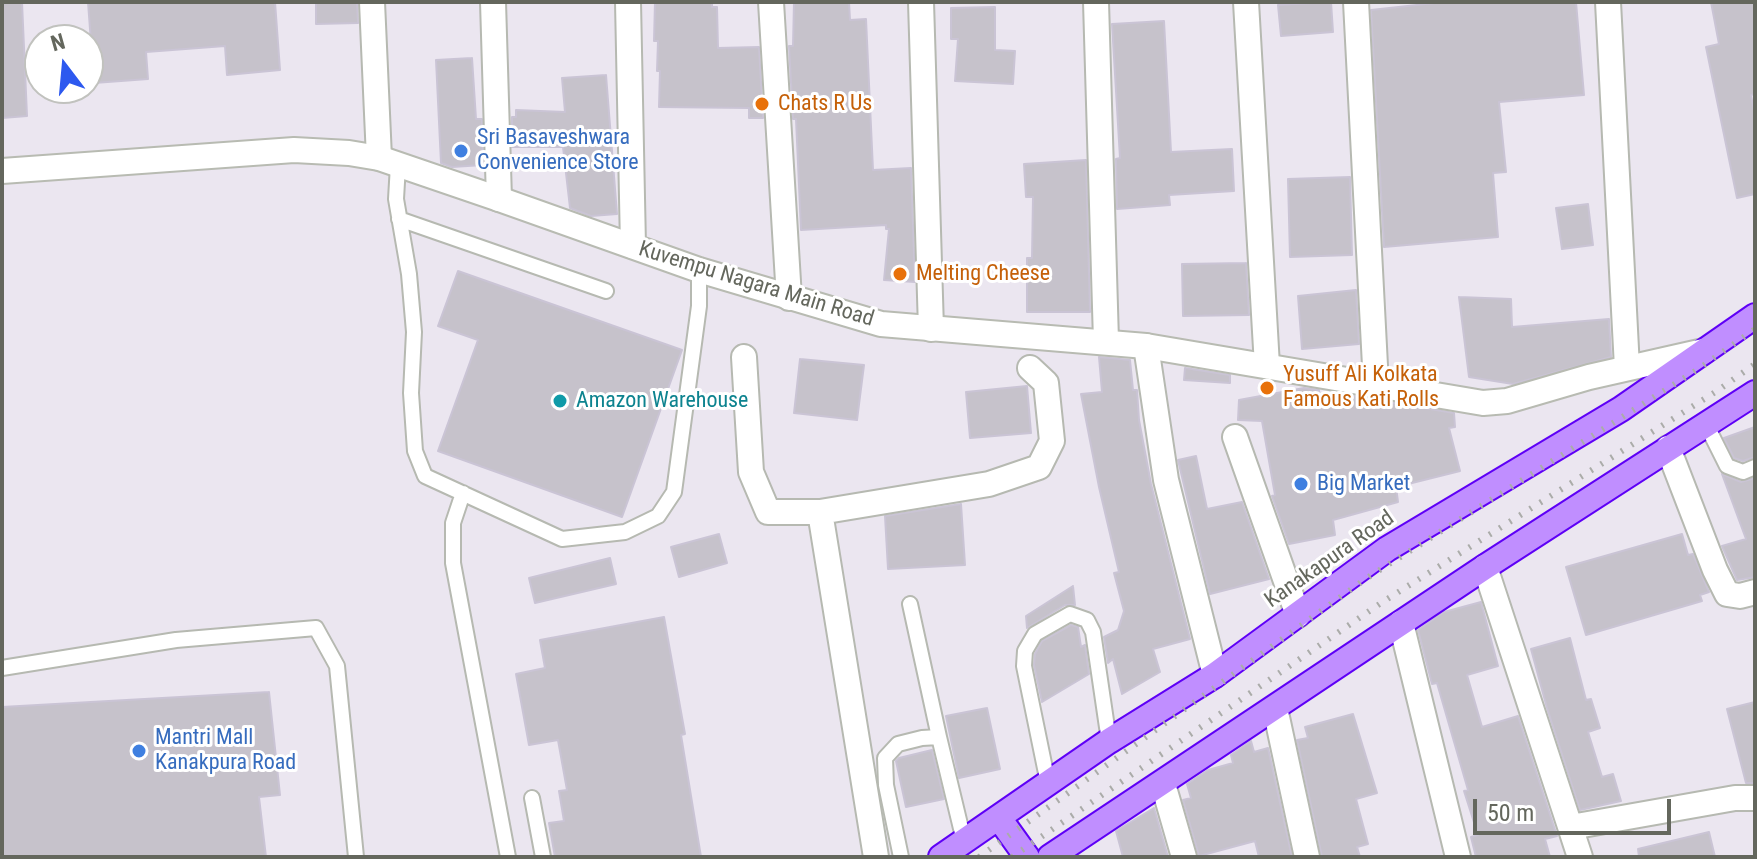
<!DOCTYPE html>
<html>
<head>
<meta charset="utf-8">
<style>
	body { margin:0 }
	#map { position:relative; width:1757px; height:859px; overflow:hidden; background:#ebe6f0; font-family:"Roboto Condensed",sans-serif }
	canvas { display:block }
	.frame { position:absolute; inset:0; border:4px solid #64675d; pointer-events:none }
	.north { position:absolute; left:24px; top:24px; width:80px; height:80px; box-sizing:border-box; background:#fff; border:2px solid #c1c2be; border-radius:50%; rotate:344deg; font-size:22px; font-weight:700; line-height:32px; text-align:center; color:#64675d }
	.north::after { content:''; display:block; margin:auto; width:28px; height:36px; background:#2d59ef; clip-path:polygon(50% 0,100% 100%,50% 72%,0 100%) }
	.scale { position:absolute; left:1473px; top:799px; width:198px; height:36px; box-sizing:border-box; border:4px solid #64675d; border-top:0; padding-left:10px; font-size:24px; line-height:28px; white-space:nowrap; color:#64675d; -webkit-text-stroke:6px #fff; paint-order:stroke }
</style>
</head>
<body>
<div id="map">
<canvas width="1757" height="859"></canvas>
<div class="frame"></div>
<div class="north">N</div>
<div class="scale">50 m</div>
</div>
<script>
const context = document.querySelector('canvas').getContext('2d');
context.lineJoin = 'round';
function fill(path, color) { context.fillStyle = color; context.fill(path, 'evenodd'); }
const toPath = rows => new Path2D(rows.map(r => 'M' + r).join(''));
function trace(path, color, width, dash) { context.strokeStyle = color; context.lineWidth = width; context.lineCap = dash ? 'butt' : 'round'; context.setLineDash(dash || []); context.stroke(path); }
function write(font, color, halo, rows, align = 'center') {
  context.font = font + ' "Roboto Condensed",sans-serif'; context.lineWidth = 6; context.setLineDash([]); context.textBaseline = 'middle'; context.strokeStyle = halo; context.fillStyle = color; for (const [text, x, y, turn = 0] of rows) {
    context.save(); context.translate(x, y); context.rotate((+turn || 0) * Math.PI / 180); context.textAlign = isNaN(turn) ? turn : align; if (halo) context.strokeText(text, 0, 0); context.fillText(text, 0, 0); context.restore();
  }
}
const building = toPath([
	[2,2,22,2,27,116,2,118,2,2],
	[88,2,275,2,280,70,227,75,225,46,146,52,148,79,94,83,88,2],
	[316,2,357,2,358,23,316,24,316,2],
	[655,2,712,2,712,7,717,7,718,48,759,47,763,118,749,118,749,108,659,107,660,71,657,71,658,41,654,41,655,2],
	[794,2,849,2,850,20,866,19,873,170,911,168,915,282,884,280,889,229,886,229,886,225,801,230,796,119,793,119,789,46,793,46,794,2],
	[1331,2,1333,32,1281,36,1278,5,1331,2],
	[1444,2,1576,2,1584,95,1499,102,1506,172,1493,173,1498,237,1384,247,1371,10,1444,2],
	[1711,2,1755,2,1755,94,1751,95,1755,116,1755,194,1737,198,1706,47,1719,44,1711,2],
	[995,7,995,50,1015,51,1013,84,955,81,958,39,951,39,951,8,995,7],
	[1164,21,1171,152,1232,149,1234,191,1169,195,1170,205,1117,209,1116,159,1120,158,1112,24,1164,21],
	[472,58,476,119,482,119,483,165,452,167,441,163,436,60,472,58],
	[606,75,617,214,591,216,570,208,563,147,512,147,512,117,516,117,516,110,565,112,562,78,606,75],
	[1086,160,1090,312,1027,312,1027,258,1032,258,1033,197,1026,197,1024,164,1086,160],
	[1350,177,1352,255,1290,257,1288,179,1350,177],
	[1588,204,1593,245,1562,249,1556,208,1588,204],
	[1246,263,1249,315,1183,316,1182,264,1246,263],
	[458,271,682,350,622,517,438,451,478,340,438,326,458,271],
	[1356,290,1359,344,1302,349,1298,296,1356,290],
	[1459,297,1511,299,1512,327,1609,319,1611,357,1513,384,1469,377,1459,297],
	[1099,357,1130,360,1133,390,1137,390,1139,420,1151,484,1190,639,1153,649,1160,672,1122,694,1113,659,1108,663,1104,637,1118,630,1124,611,1114,573,1119,572,1099,487,1081,394,1102,392,1099,357],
	[800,359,864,365,857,420,794,413,800,359],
	[1185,368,1230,375,1230,383,1184,380,1185,368],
	[1027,386,1031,433,970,438,966,392,1027,386],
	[1304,388,1319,390,1320,398,1341,394,1454,413,1455,427,1449,428,1460,471,1396,487,1398,502,1333,520,1335,535,1289,544,1272,496,1275,495,1262,421,1238,420,1239,400,1304,388],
	[1755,427,1755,457,1743,461,1734,458,1724,438,1755,427],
	[1196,456,1207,509,1242,502,1269,579,1210,594,1178,460,1196,456],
	[1722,474,1741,482,1755,478,1755,577,1737,580,1722,546,1746,539,1722,474],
	[961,504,965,565,888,569,885,516,961,504],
	[719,534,727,563,679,577,671,547,719,534],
	[1682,534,1688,555,1693,554,1709,592,1700,595,1702,601,1586,635,1566,567,1682,534],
	[610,558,616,584,535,603,529,578,610,558],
	[1073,586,1075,605,1065,605,1027,628,1026,616,1073,586],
	[1481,602,1498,666,1467,675,1482,727,1518,716,1557,836,1545,839,1550,857,1476,857,1471,837,1478,835,1464,791,1468,790,1437,683,1432,684,1418,630,1444,612,1481,602],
	[664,617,685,734,681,735,701,857,555,857,549,823,564,821,559,791,567,790,558,740,529,745,516,674,545,668,540,640,664,617],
	[1071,625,1078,627,1081,647,1085,645,1089,674,1042,702,1034,665,1035,654,1042,641,1071,625],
	[1570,638,1586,700,1591,699,1600,728,1588,732,1602,777,1613,774,1621,801,1580,810,1547,708,1531,649,1570,638],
	[269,692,280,795,259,797,266,857,2,857,2,707,269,692],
	[1755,702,1755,783,1746,783,1727,709,1755,702],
	[987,708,1000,769,959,778,946,716,987,708],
	[1353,714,1377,793,1356,799,1368,844,1357,847,1360,857,1322,857,1297,740,1308,738,1305,727,1353,714],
	[1251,741,1254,752,1268,748,1292,857,1259,857,1255,841,1199,856,1183,800,1191,798,1187,784,1208,770,1233,763,1231,755,1251,741],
	[932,750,944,799,906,807,896,761,899,758,932,750],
	[1154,808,1168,857,1123,857,1116,831,1154,808],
	[1709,832,1715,857,1639,857,1638,849,1709,832]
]);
fill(building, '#c6c2cb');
trace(building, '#cac4d5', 2);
const lane = toPath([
	[398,165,396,199,409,274,414,332,411,393,415,451,425,476,562,539,625,532,658,516,674,492,699,306,699,270],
	[399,219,606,291],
	[1706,424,1727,466,1743,472,1755,467],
	[463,493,453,523,453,563,508,857],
	[910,604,939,737],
	[2,668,176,640,316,628,337,666,356,857],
	[1048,783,1024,666,1025,651,1035,634,1070,614,1087,620,1093,632,1109,741],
	[532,798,543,857],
	[901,857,886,785,885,758,898,744,922,738,939,737,964,841]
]);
const street = toPath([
	[372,2,379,158],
	[493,2,499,199],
	[628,2,633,246],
	[771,2,789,298],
	[921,2,931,329],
	[1096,2,1106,341],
	[1246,2,1267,366],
	[1356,2,1376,385],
	[1608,2,1627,368],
	[1146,346,1166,480,1215,675],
	[744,357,751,472,768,512,820,512,989,484,1039,467,1052,441,1046,383,1030,368],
	[1235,437,1298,615],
	[1668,448,1715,570,1727,594,1740,596,1755,592],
	[820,512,876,857],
	[1485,567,1580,857],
	[1401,623,1458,857],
	[1275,708,1307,857],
	[1163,784,1184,857],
	[1571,827,1735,798,1755,798]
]);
const secondary = toPath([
	[2,171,294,150,349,153,379,158,499,199,699,270,881,324,1146,346,1483,403,1507,401,1589,377,1704,351]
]);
const highway = toPath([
	[999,818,1027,857],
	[941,857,1109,741,1215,675,1387,549,1621,409,1755,316],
	[1050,857,1485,567,1755,393]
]);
trace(lane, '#b6b9b1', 18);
trace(street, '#b6b9b1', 28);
trace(secondary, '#b8bbb2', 28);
trace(highway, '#5e00f6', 28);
trace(lane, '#fff', 14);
trace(street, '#fff', 24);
trace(secondary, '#fff', 24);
trace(highway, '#c08eff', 24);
trace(toPath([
	[979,857,1367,578,1700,368,1755,329],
	[1012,857,1381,603,1717,391,1755,364]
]), '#abaca9', 6, [2, 10]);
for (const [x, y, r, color] of [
	[762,104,8,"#e8710a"],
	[461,151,8,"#3f7fe0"],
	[900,274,8,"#e8710a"],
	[1267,388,8,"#e8710a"],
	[560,401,8,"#0f9aa8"],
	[1301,484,8,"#3f7fe0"],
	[139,751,8,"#3f7fe0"]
]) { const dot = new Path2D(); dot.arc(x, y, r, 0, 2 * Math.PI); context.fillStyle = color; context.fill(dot); trace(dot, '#fff', 3); }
write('22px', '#c56008', '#fff', [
	["Chats R Us",778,104],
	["Melting Cheese",916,274],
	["Yusuff Ali Kolkata",1283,375],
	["Famous Kati Rolls",1283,400]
], 'left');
write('22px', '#366cbe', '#fff', [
	["Sri Basaveshwara",477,138],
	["Convenience Store",477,163],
	["Big Market",1317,484],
	["Mantri Mall",155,738],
	["Kanakpura Road",155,763]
], 'left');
write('22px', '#64675d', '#fff', [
	["Kuvempu Nagara Main Road",756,285,17],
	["Kanakapura Road",1330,560,-35]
]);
write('22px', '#0d838f', '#fff', [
	["Amazon Warehouse",576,401]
], 'left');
</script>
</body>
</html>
